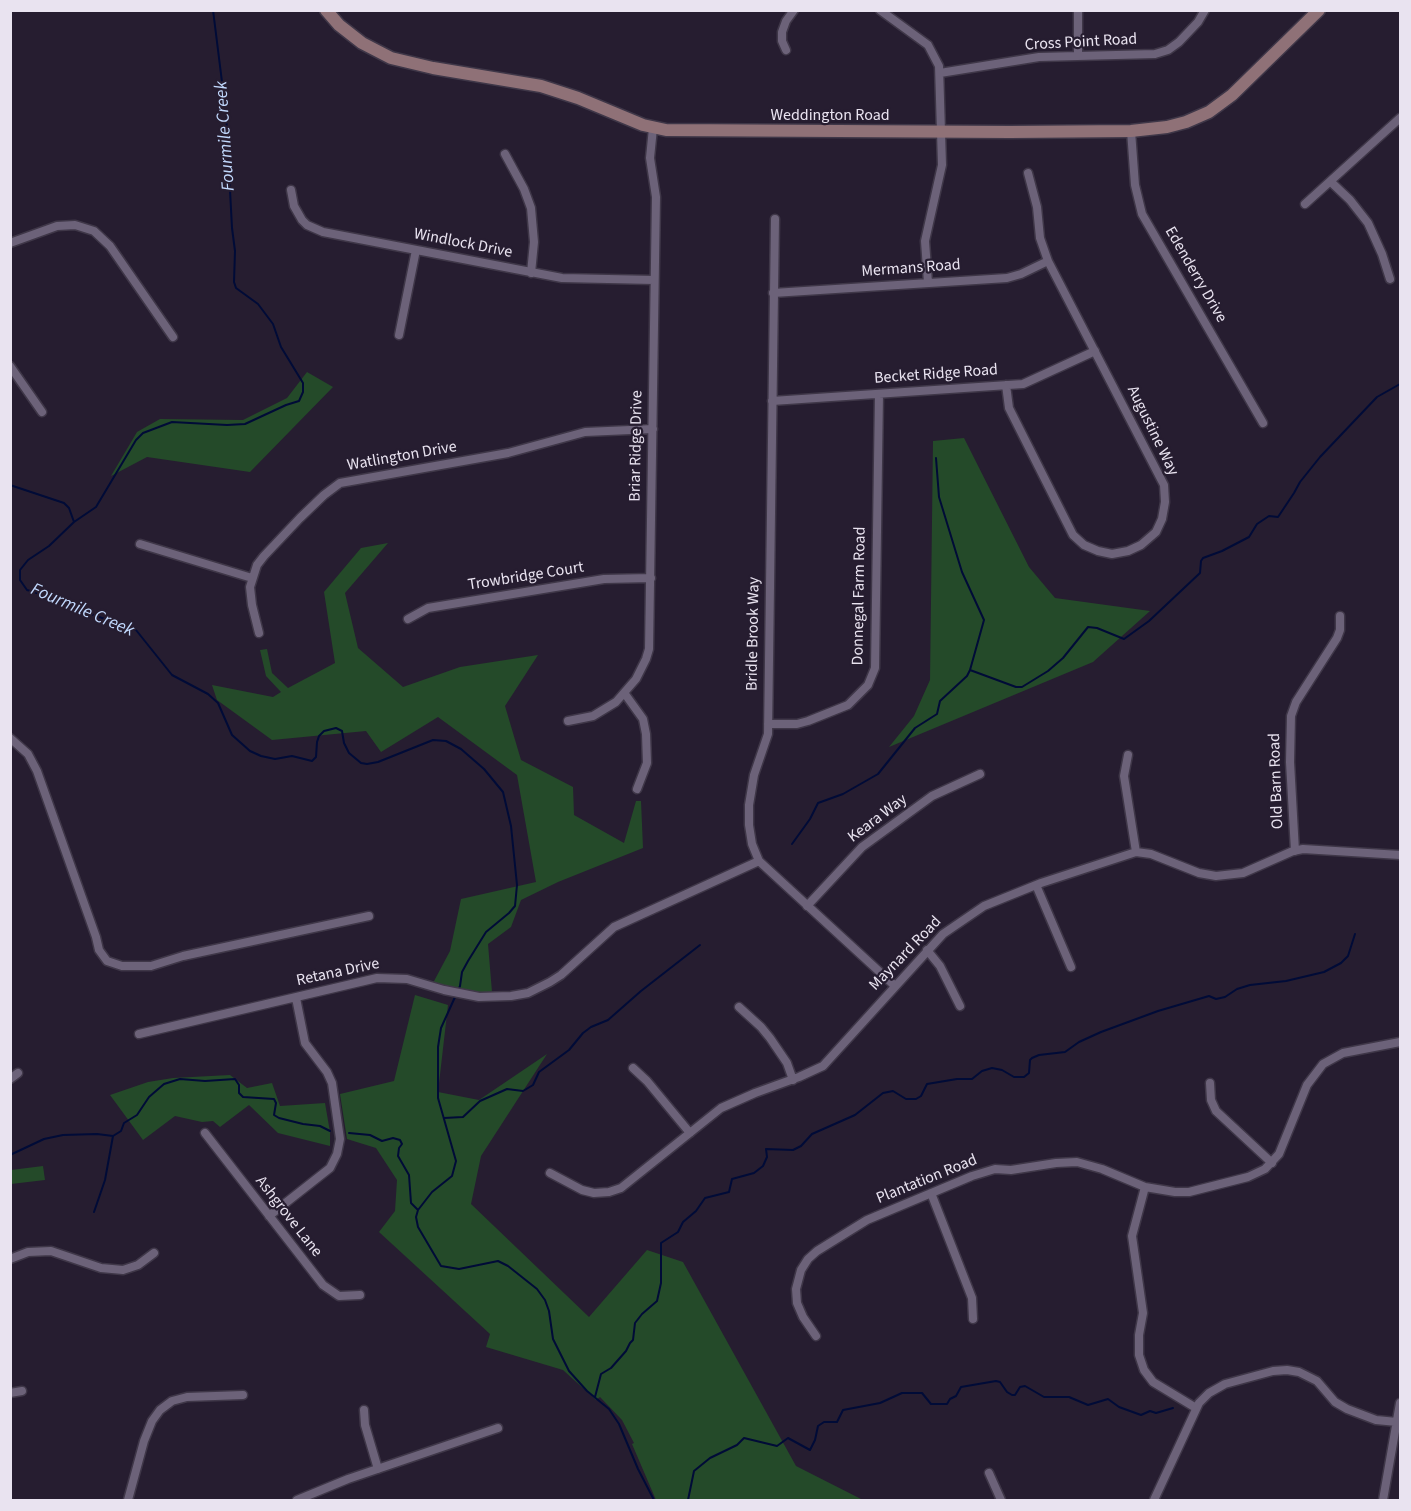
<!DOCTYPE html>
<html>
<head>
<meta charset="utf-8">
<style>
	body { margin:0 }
	#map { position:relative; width:1411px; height:1511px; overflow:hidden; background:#261d30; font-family:"Source Sans 3",sans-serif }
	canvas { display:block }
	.frame { position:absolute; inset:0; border:12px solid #e9e3f0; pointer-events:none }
</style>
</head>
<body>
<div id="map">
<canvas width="1411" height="1511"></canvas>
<div class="frame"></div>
</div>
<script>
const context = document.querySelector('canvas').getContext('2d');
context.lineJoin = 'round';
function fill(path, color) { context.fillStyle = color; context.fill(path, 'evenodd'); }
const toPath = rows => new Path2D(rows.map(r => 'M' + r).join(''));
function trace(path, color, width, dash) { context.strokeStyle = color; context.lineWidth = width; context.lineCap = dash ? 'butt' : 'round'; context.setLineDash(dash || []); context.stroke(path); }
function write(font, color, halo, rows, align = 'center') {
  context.font = font + ' "Source Sans 3",sans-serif'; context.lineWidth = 4.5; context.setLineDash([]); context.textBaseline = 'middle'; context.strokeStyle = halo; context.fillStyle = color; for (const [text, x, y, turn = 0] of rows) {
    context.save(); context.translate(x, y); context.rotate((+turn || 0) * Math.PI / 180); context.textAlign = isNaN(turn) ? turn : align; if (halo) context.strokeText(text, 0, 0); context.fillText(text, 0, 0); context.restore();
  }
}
fill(toPath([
	[307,372,333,387,250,472,147,457,111,476,137,432,160,419,243,420,287,398],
	[964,438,1029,567,1055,598,1150,611,1093,662,889,747,914,716,930,680,933,441],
	[388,543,345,593,358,648,403,687,460,667,538,655,505,706,521,760,573,787,574,815,624,843,636,801,641,801,643,848,558,882,521,900,511,927,488,944,492,992,471,992,433,983,450,951,461,899,536,882,517,775,438,717,381,752,366,731,272,740,217,700,212,685,273,697,281,692,266,676,260,650,267,649,272,673,288,688,335,663,324,592,361,548],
	[415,995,448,1005,438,1092,479,1100,547,1054,481,1156,471,1204,589,1317,647,1250,683,1262,796,1466,863,1500,656,1500,632,1444,634,1443,622,1420,600,1397,596,1400,563,1370,486,1347,490,1334,379,1232,395,1211,397,1180,376,1148,347,1139,340,1094,394,1081],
	[230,1075,247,1088,272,1083,280,1106,325,1103,330,1132,330,1146,278,1133,249,1105,220,1127,213,1121,202,1122,175,1116,143,1140,110,1095,148,1082,173,1078],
	[43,1166,45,1180,11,1184,11,1170]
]), '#244a29');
trace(toPath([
	[213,10,226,114,232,228,235,251,234,282,236,288,258,304,273,324,281,347,303,383,303,392,299,401,286,405,245,424,227,425,172,422,143,433,136,440,96,507,74,522,49,546,28,560,20,570,20,580,27,590,60,600,85,612,136,630,172,675,208,694,218,703,232,735,250,751,261,756,275,759,292,756,312,761,316,757,317,742,319,736,324,731,336,728,342,731,344,743,349,753,361,763,367,764,378,762,433,740,446,741,461,749,484,769,503,792,511,826,517,885,515,906,509,913,486,932,468,961,462,972,460,986,441,1028,438,1047,438,1098,456,1161,452,1176,432,1192,418,1210,416,1217,418,1227,441,1266,459,1269,498,1261,508,1266,537,1289,545,1300,549,1311,553,1339,569,1371,587,1391,609,1409,619,1424,638,1469,654,1500],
	[10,485,64,503,69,508,74,522],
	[970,670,1016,687,1022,687,1048,671,1063,658,1088,627,1097,628,1124,639,1149,621,1200,573,1201,561,1203,558,1222,551,1249,537,1257,524,1269,516,1278,517,1294,493,1300,482,1320,457,1377,397,1400,384],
	[792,844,810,819,818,803,843,794,878,774,915,728,937,714,940,701,967,676,970,670,984,620,962,572,939,497,936,458],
	[444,1118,463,1117,480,1101,507,1089,523,1091,533,1085,539,1072,569,1050,583,1033,591,1027,608,1020,641,991,700,945],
	[349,1133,370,1135,382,1141,393,1138,400,1140,402,1144,399,1148,398,1156,409,1175,411,1203,418,1210],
	[10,1155,44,1139,63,1135,97,1134,113,1136],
	[94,1212,105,1180,113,1136,121,1131,124,1123,137,1115,149,1097,164,1084,180,1079,205,1081,235,1079,239,1085,239,1093,243,1097,274,1099,276,1103,274,1115,279,1118,303,1124,320,1126,330,1131],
	[595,1397,601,1374,611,1368,626,1351,630,1343,633,1340,635,1323,642,1314,657,1301,661,1283,661,1243,678,1232,683,1222,696,1211,705,1198,729,1192,732,1179,754,1173,763,1166,767,1157,766,1149,793,1150,801,1146,812,1134,855,1115,883,1093,893,1091,906,1099,916,1099,921,1096,927,1084,957,1079,972,1079,982,1071,992,1068,1002,1070,1014,1077,1024,1077,1029,1073,1030,1060,1032,1058,1039,1055,1065,1052,1079,1042,1101,1032,1158,1011,1209,996,1216,999,1225,997,1237,989,1250,985,1286,981,1324,972,1341,963,1348,956,1355,934],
	[688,1500,694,1471,710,1458,737,1445,744,1438,777,1446,788,1438,810,1450,815,1440,818,1426,824,1422,837,1422,843,1410,880,1403,902,1393,922,1393,931,1404,947,1404,950,1399,956,1396,961,1387,996,1381,1000,1382,1007,1392,1012,1395,1015,1395,1020,1387,1025,1386,1044,1397,1069,1397,1088,1405,1108,1399,1119,1407,1141,1415,1150,1411,1156,1413,1173,1408]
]), '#000b37', 2);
const street = toPath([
	[880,10,928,45,939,66,942,165,925,241,928,283],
	[1078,10,1078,54],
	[786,50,782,41,782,32,786,21,794,10],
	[940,73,1039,57,1155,54,1168,50,1179,42,1198,22,1205,10],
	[1131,131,1135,185,1142,214,1263,423],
	[505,154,524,189,531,208,534,242,531,273],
	[1331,182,1350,200,1368,223,1382,254,1390,279],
	[291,190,294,206,302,220,307,225,323,232,562,278,654,280],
	[1305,204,1400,118],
	[775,219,768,734,754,775,749,805,749,825,752,844,759,861,895,986],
	[10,243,57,226,75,225,94,231,110,246,173,337],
	[773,293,1007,278,1021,274,1048,261],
	[399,335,416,250],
	[10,366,42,412],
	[1006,385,1009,408,1073,535,1084,545,1098,551,1112,554,1128,551,1141,545,1156,532,1162,519,1165,502,1164,485,1048,261,1040,238,1037,207,1028,173],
	[772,401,1023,384,1095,351],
	[140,544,252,578],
	[408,619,428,608,446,605,604,579,651,578],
	[259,633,252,605,250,587,257,565,264,556,300,518,324,495,340,483,508,453,585,432,653,429],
	[625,694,643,719,646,734,647,763,637,789],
	[568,721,593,716,616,702,636,679,646,659,649,649,656,197,650,158,653,128],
	[768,724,797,724,808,721,848,705,868,685,875,668,879,394],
	[10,738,28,754,37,771,96,937,99,950,107,961,122,966,151,966,183,956,369,916],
	[1128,755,1124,776,1136,852],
	[1295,851,1290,762,1291,716,1296,702,1337,638,1340,630,1340,616],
	[1036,885,1071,967],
	[807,906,862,847,932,796,980,774],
	[927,950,940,966,960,1006],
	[739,1007,761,1027,770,1038,787,1063,793,1080],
	[139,1034,377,978,407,979,444,990,479,997,511,996,528,993,550,982,561,975,614,927,759,861],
	[633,1068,647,1081,690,1133],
	[10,1079,18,1073],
	[1210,1083,1211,1100,1216,1111,1272,1163],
	[205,1133,323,1285,339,1296,360,1295],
	[550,1173,582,1190,594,1193,609,1192,621,1188,721,1108,755,1093,799,1077,823,1066,943,934,984,906,1041,883,1136,852,1151,854,1199,873,1216,876,1243,873,1293,851,1303,849,1400,855],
	[1145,1187,1132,1236,1143,1313,1139,1335,1139,1355,1144,1370,1153,1382,1196,1408],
	[931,1193,972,1298,973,1319],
	[269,1216,330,1168,337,1154,340,1139,332,1083,327,1072,305,1043,296,998],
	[10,1259,28,1252,51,1251,101,1268,123,1270,138,1265,154,1253],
	[816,1336,803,1317,797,1303,796,1289,801,1270,808,1259,817,1251,867,1220,972,1176,995,1169,1011,1170,1056,1163,1077,1162,1102,1169,1145,1187,1175,1192,1189,1192,1248,1177,1265,1169,1279,1154,1307,1085,1323,1064,1343,1053,1400,1042],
	[10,1393,22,1391],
	[364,1410,365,1425,378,1469],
	[989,1473,1001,1500],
	[128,1500,144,1441,152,1421,160,1410,172,1401,187,1397,243,1395],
	[297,1500,348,1479,498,1428],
	[1154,1500,1199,1403,1209,1393,1225,1384,1273,1371,1287,1370,1299,1372,1317,1381,1335,1402,1347,1409,1376,1420,1397,1422],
	[1383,1500,1400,1403]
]);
const secondary = toPath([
	[326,10,339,25,362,43,391,58,433,68,541,86,578,98,643,125,666,130,1010,132,1131,131,1167,127,1186,122,1209,112,1232,95,1319,10]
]);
trace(street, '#3f3748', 11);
trace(secondary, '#3f3748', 15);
trace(street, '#6c6279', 8);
trace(secondary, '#8f7177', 12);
write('16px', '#e9e3f0', '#261d30', [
	["Cross Point Road",1081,43,-3],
	["Weddington Road",830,116],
	["Windlock Drive",463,244,11],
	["Mermans Road",911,269,-4],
	["Edenderry Drive",1195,275,60],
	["Becket Ridge Road",936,375,-4],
	["Augustine Way",1152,431,64],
	["Briar Ridge Drive",637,446,-89],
	["Watlington Drive",402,457,-10],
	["Trowbridge Court",526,577,-9],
	["Donnegal Farm Road",860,596,-89],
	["Bridle Brook Way",754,634,-89],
	["Old Barn Road",1277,781,-92],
	["Keara Way",878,819,-37],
	["Maynard Road",906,954,-46],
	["Retana Drive",338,973,-12],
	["Plantation Road",927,1180,-22],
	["Ashgrove Lane",288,1217,52]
]);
write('italic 18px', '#c1d8fd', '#261d30', [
	["Fourmile Creek",226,136,-94],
	["Fourmile Creek",82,611,23]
]);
</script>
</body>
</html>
